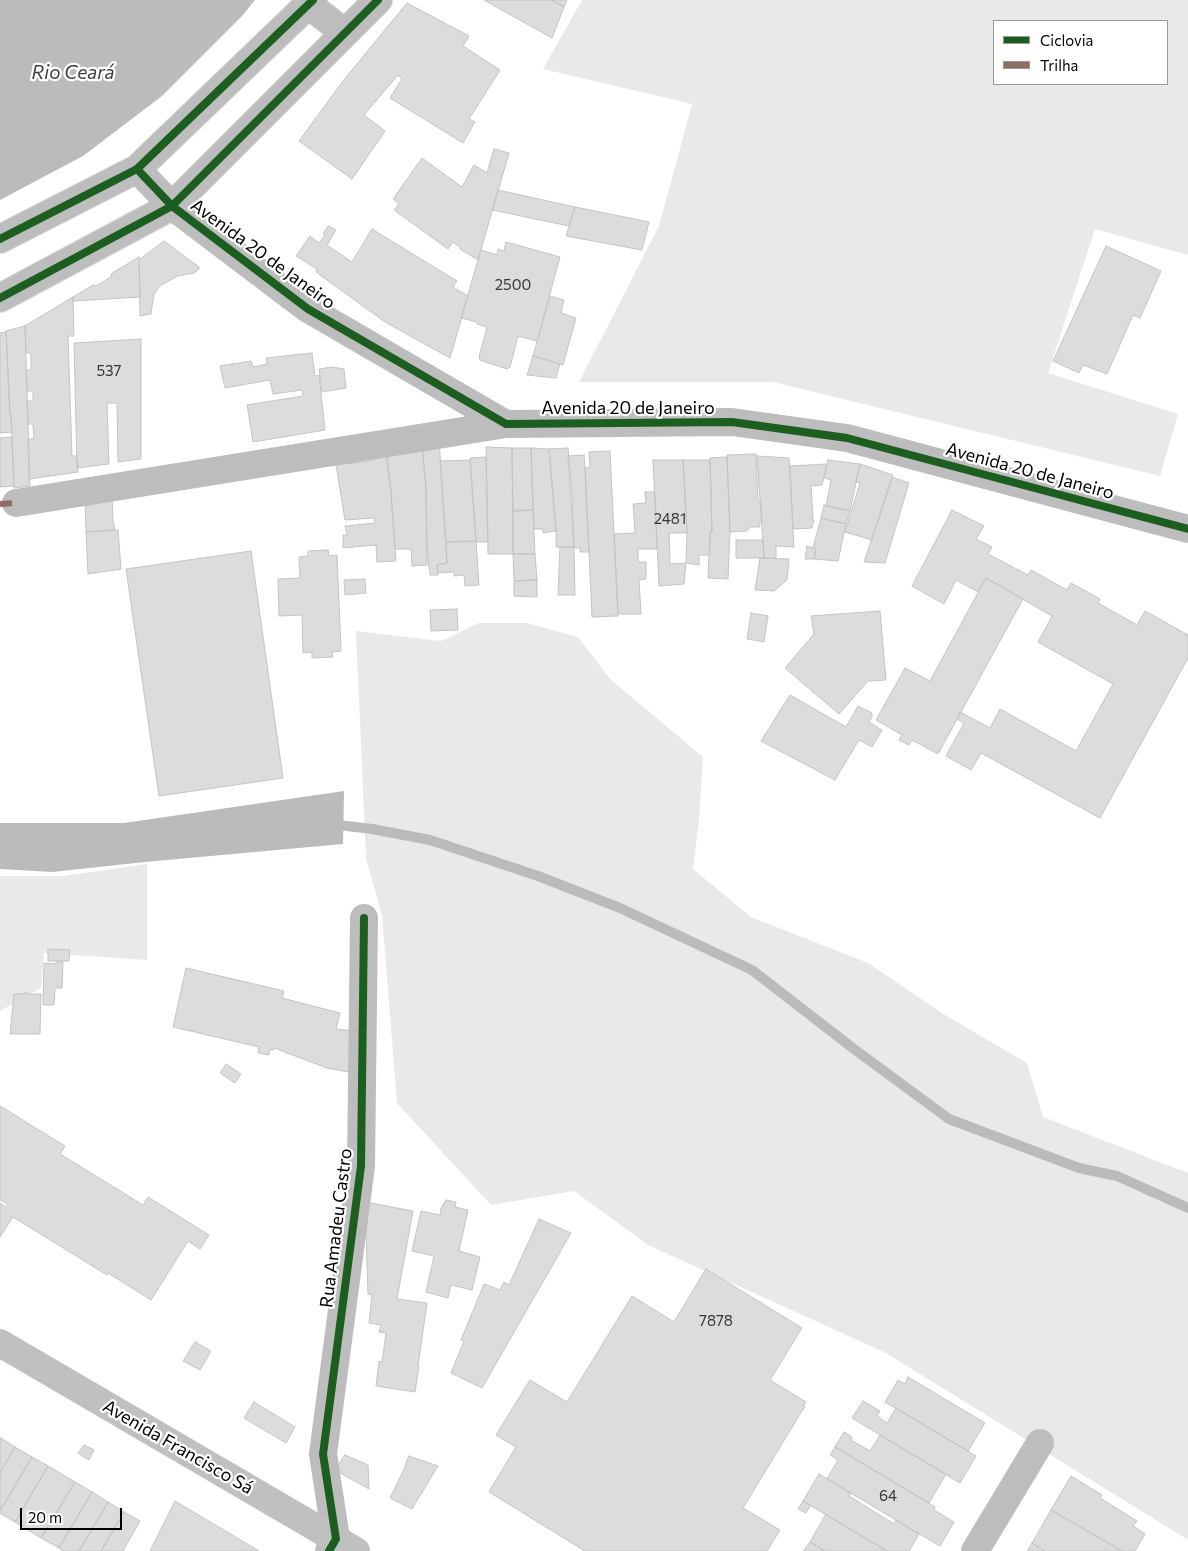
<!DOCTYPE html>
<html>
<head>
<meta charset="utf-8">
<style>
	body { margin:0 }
	#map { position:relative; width:1188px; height:1551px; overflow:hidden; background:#fff; font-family:Commissioner,sans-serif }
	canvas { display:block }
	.legend { position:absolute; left:993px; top:20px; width:175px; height:65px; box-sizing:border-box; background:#fff; border:1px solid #999; margin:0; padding:6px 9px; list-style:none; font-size:15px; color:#000 }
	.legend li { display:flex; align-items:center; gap:10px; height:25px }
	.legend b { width:25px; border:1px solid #999 }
	.scale { position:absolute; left:20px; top:1508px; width:102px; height:22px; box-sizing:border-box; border:2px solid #000; border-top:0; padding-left:6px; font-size:15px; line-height:18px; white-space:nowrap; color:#000; -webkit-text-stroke:4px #fff; paint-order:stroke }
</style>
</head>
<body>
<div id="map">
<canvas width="1188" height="1551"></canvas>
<ul class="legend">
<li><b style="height:6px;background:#1b5e20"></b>Ciclovia</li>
<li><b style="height:6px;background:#8d6e63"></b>Trilha</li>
</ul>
<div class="scale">20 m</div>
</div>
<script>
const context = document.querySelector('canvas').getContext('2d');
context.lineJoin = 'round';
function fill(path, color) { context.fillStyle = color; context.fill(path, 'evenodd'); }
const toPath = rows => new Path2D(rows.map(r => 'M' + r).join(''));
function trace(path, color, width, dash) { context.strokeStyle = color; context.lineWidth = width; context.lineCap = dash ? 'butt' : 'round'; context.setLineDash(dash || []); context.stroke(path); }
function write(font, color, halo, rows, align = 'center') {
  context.font = font + ' Commissioner,sans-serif'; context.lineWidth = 4.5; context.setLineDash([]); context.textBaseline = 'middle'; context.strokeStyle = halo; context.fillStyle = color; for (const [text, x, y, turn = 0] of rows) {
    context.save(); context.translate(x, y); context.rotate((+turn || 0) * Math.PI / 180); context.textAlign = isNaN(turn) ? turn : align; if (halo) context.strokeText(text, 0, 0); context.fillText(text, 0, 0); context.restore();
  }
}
fill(toPath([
	[582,0,1188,0,1188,255,1095,229,1048,373,1178,414,1160,476,773,382,579,382,659,226,692,104,543,69],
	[1167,21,1167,84,994,84,994,21],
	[479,623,527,623,578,637,610,679,703,757,699,821,693,869,751,917,868,963,945,1015,1027,1063,1043,1117,1188,1173,1188,1540,886,1353,648,1245,574,1191,491,1205,397,1103,382,915,366,859,356,631,441,641],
	[147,864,147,960,44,953,41,988,0,1011,0,876,64,876]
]), '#e9e9e9');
fill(toPath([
	[0,0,255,0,242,16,162,96,83,156,0,200],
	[344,791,343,844,145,862,52,872,0,869,0,823,124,823]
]), '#bbb');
trace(toPath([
	[330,824,372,829,430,840,538,876,620,908,752,970,854,1049,949,1119,1079,1168,1117,1176,1188,1208]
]), '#bbb', 10);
const building = toPath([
	[484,0,552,0,564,7,552,38,484,0],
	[552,0,567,0,564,7,552,0],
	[407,3,469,36,463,46,500,70,469,119,475,122,463,143,390,98,402,79,398,75,364,115,385,131,352,179,299,141,343,81,407,3],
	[494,149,509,153,478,260,460,249,460,247,453,242,448,249,394,210,399,204,393,199,422,158,462,187,474,165,487,173,494,149],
	[498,190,575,207,569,226,492,210,498,190],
	[575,207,649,222,642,250,566,236,575,207],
	[328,226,336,230,327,245,352,262,372,229,457,281,453,287,468,296,450,358,385,322,316,272,317,269,296,256,310,236,319,243,325,235,323,234,328,226],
	[164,241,199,267,199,269,194,273,178,276,161,285,154,294,151,314,140,316,139,260,164,241],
	[506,242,560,257,537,341,518,336,510,367,507,369,480,360,479,357,487,327,477,324,477,322,461,318,481,250,497,255,498,249,504,251,506,242],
	[1106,246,1161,271,1140,318,1133,315,1107,374,1083,365,1079,373,1053,361,1106,246],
	[139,257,140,297,73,301,73,297,93,285,96,286,111,277,112,273,139,257],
	[550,296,564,300,561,313,576,318,563,365,533,356,550,296],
	[73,297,74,336,68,336,72,456,77,456,78,472,29,479,28,439,34,439,33,424,28,424,27,401,33,401,33,391,27,391,26,370,31,370,31,353,26,353,25,326,73,297],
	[25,326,30,486,14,488,12,437,11,415,10,415,6,331,25,326],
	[6,332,10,415,11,415,12,432,0,433,0,333,6,332],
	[141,339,141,459,118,462,117,403,107,403,109,464,77,468,74,343,141,339],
	[312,353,315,376,319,375,325,430,253,442,247,405,303,396,302,390,273,394,270,380,225,388,220,366,251,361,253,367,267,364,266,358,312,353],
	[533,356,560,364,556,378,527,375,533,356],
	[332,367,344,369,346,388,322,392,319,369,332,367],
	[12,437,14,486,0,487,0,438,12,437],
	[439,439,447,563,437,565,438,575,430,575,427,552,426,489,422,443,439,439],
	[422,443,426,489,427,565,412,566,411,549,395,549,391,492,386,450,422,443],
	[486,447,512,448,513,554,488,554,486,447],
	[512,448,531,448,533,510,513,511,512,448],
	[531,448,549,449,556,531,543,533,543,529,534,529,531,448],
	[568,448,572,494,574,547,556,547,556,531,549,449,568,448],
	[386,450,391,492,396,561,377,562,376,545,343,548,343,535,347,535,345,526,375,523,374,518,345,520,336,465,369,461,368,452,386,450],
	[610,451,618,616,592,617,585,468,590,467,589,452,610,451],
	[756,454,758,502,761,502,762,523,759,523,760,527,749,527,749,529,747,529,747,531,730,532,727,455,756,454],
	[584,455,585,468,589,552,580,552,580,548,574,548,568,456,584,455],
	[757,456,789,458,794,547,776,546,776,558,764,558,757,456],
	[486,457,488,542,476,542,470,458,486,457],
	[727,457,730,532,728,579,708,578,710,532,712,532,710,458,727,457],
	[470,460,476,541,446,542,440,461,470,460],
	[653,460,683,460,687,533,669,533,670,564,686,563,684,584,659,586,653,460],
	[683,460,710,460,712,532,710,532,710,555,699,555,699,565,686,563,687,533,683,460],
	[828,460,860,464,850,511,826,506,831,480,824,478,828,460],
	[827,464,822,485,811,486,813,519,811,520,814,520,812,528,793,529,790,466,827,464],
	[860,464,893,475,872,540,845,532,860,483,856,482,860,464],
	[892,477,909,483,885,563,864,562,892,477],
	[645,492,655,492,657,549,638,549,638,562,646,562,646,579,639,580,641,614,618,614,614,534,635,533,633,504,646,503,645,492],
	[112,497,113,521,115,530,86,532,85,499,112,497],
	[824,505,850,511,846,524,821,518,824,505],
	[533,510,535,554,513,554,513,511,533,510],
	[952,510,984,526,976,539,992,547,988,554,1028,575,1031,570,1067,590,1071,583,1100,599,1098,603,1137,625,1145,611,1188,635,1188,658,1100,818,981,753,971,770,946,756,964,723,957,719,960,712,990,728,1000,709,1076,751,1113,684,1038,642,1052,616,986,578,978,592,956,580,944,604,912,586,952,510],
	[821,518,846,524,838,561,814,559,816,549,813,548,821,518],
	[118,530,121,569,88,574,86,532,118,530],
	[736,540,763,540,764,558,736,558,736,540],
	[476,541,479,585,465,586,464,575,454,576,454,572,438,573,437,565,447,563,446,542,476,541],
	[807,546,816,549,814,559,805,559,807,546],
	[560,547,574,547,575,595,558,595,560,547],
	[328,550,329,556,337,555,341,651,332,652,333,657,312,658,312,652,303,653,302,615,279,616,278,579,300,578,299,557,308,556,308,551,328,550],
	[251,551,283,778,159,796,126,569,251,551],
	[513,554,535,554,537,580,514,581,513,554],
	[760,558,789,559,787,580,774,591,755,590,760,558],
	[986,578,1023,599,938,754,912,740,909,745,899,740,902,735,876,720,905,668,930,681,986,578],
	[365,579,366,593,345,595,344,580,365,579],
	[537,580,537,597,514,596,514,581,537,580],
	[457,609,458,630,431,631,430,610,457,609],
	[880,611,886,680,868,681,839,714,785,668,814,634,811,616,880,611],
	[751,613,768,616,764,642,747,639,751,613],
	[790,695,846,727,858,706,872,713,872,717,869,722,882,730,872,747,859,740,835,780,761,741,790,695],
	[48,949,70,950,69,961,48,961,48,949],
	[56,962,63,962,62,988,55,988,54,1005,43,1005,44,963,56,964,56,962],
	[186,968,284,991,282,998,340,1013,336,1029,355,1031,354,1073,327,1068,274,1048,273,1050,270,1049,269,1055,258,1053,259,1047,173,1027,186,968],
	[27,992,27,994,41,994,40,1034,10,1034,14,994,22,994,27,992],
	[226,1064,241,1074,235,1083,220,1073,226,1064],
	[0,1106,65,1146,60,1154,143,1205,148,1197,209,1235,200,1249,188,1241,151,1300,108,1273,107,1275,13,1217,0,1237,0,1203,6,1207,8,1204,0,1200,0,1106],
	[446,1200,456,1202,455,1207,468,1210,459,1251,480,1257,472,1290,451,1285,448,1298,426,1292,434,1256,412,1251,421,1211,440,1215,441,1208,446,1200],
	[365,1202,413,1211,397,1299,427,1303,418,1366,419,1366,415,1392,376,1386,379,1361,382,1362,386,1333,379,1332,381,1325,369,1323,372,1295,368,1294,365,1202],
	[539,1219,571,1233,482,1388,451,1373,464,1341,461,1340,484,1284,500,1290,504,1282,509,1285,539,1219],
	[706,1269,802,1328,770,1380,806,1402,804,1405,805,1406,743,1508,780,1530,767,1551,585,1551,489,1492,516,1447,496,1435,530,1380,567,1402,632,1296,674,1322,706,1269],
	[195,1342,211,1351,200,1370,183,1361,195,1342],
	[908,1377,985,1423,968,1451,885,1402,898,1380,905,1384,908,1377],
	[863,1401,880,1411,877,1416,887,1423,896,1408,976,1456,960,1483,852,1418,863,1401],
	[254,1402,295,1427,286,1443,244,1418,254,1402],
	[844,1432,852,1437,851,1440,870,1451,880,1435,946,1474,929,1503,835,1447,844,1432],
	[1,1438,15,1447,0,1473,0,1439,1,1438],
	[84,1445,94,1450,89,1460,78,1453,84,1445],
	[15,1447,32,1457,0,1511,0,1473,15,1447],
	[835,1447,935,1507,934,1510,954,1522,940,1546,827,1479,838,1460,830,1455,835,1447],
	[345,1455,368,1465,369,1489,335,1470,345,1455],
	[409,1456,438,1466,412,1509,390,1498,406,1465,405,1465,409,1456],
	[32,1457,48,1466,15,1522,0,1513,0,1511,32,1457],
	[48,1466,75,1482,41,1538,15,1522,48,1466],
	[819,1474,851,1493,849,1496,894,1524,896,1520,919,1534,909,1551,887,1551,803,1501,819,1474],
	[1071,1476,1102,1495,1100,1498,1137,1521,1133,1526,1145,1534,1135,1551,1122,1551,1051,1510,1071,1476],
	[75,1482,92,1492,59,1548,41,1538,75,1482],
	[92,1492,108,1502,79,1551,63,1551,59,1548,92,1492],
	[175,1501,259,1551,150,1551,175,1501],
	[803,1501,811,1505,806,1513,798,1509,803,1501],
	[108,1502,124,1512,101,1551,79,1551,108,1502],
	[1051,1510,1122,1551,1045,1551,1032,1543,1051,1510],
	[124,1512,140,1521,123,1551,101,1551,124,1512],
	[826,1514,828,1516,887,1551,825,1551,810,1542,826,1514],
	[810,1542,825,1551,803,1551,810,1542],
	[1032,1543,1045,1551,1027,1551,1032,1543]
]);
fill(building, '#dcdcdc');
trace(building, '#c4c4c4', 1);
const primary = toPath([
	[309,5,345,33],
	[0,239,137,169,313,0],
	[0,298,172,206,378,0]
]);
trace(primary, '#dbdbdb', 30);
trace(toPath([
	[137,169,172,206,308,309,506,424,732,422,847,438,1188,529],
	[16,503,506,424],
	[329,1551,336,1539,323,1454,361,1166,364,918],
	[975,1551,1040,1443]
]), '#bdbdbd', 28);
trace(toPath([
	[0,1343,356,1551]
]), '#c0c0c0', 28);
trace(primary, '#bdbdbd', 28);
trace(toPath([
	[0,504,16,503]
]), '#8d6e63', 6, [12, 6]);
trace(toPath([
	[137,169,172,206,308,309,506,424,732,422,847,438,1188,529],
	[0,239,137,169,313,0],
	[0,298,172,206,378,0],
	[329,1551,336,1539,323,1454,361,1166,364,918]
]), '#1b5e20', 8);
write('15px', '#373737', null, [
	["2500",513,285],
	["537",109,371],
	["2481",670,519],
	["7878",716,1321],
	["64",888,1496]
]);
write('18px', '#000', '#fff', [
	["Avenida 20 de Janeiro",263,254,36],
	["Avenida 20 de Janeiro",628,408],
	["Avenida 20 de Janeiro",1030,471,15],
	["Rua Amadeu Castro",336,1228,-83],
	["Avenida Francisco Sá",178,1447,30]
]);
write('italic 19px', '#3f3f3f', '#fff', [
	["Rio Ceará",73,73]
]);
</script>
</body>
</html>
